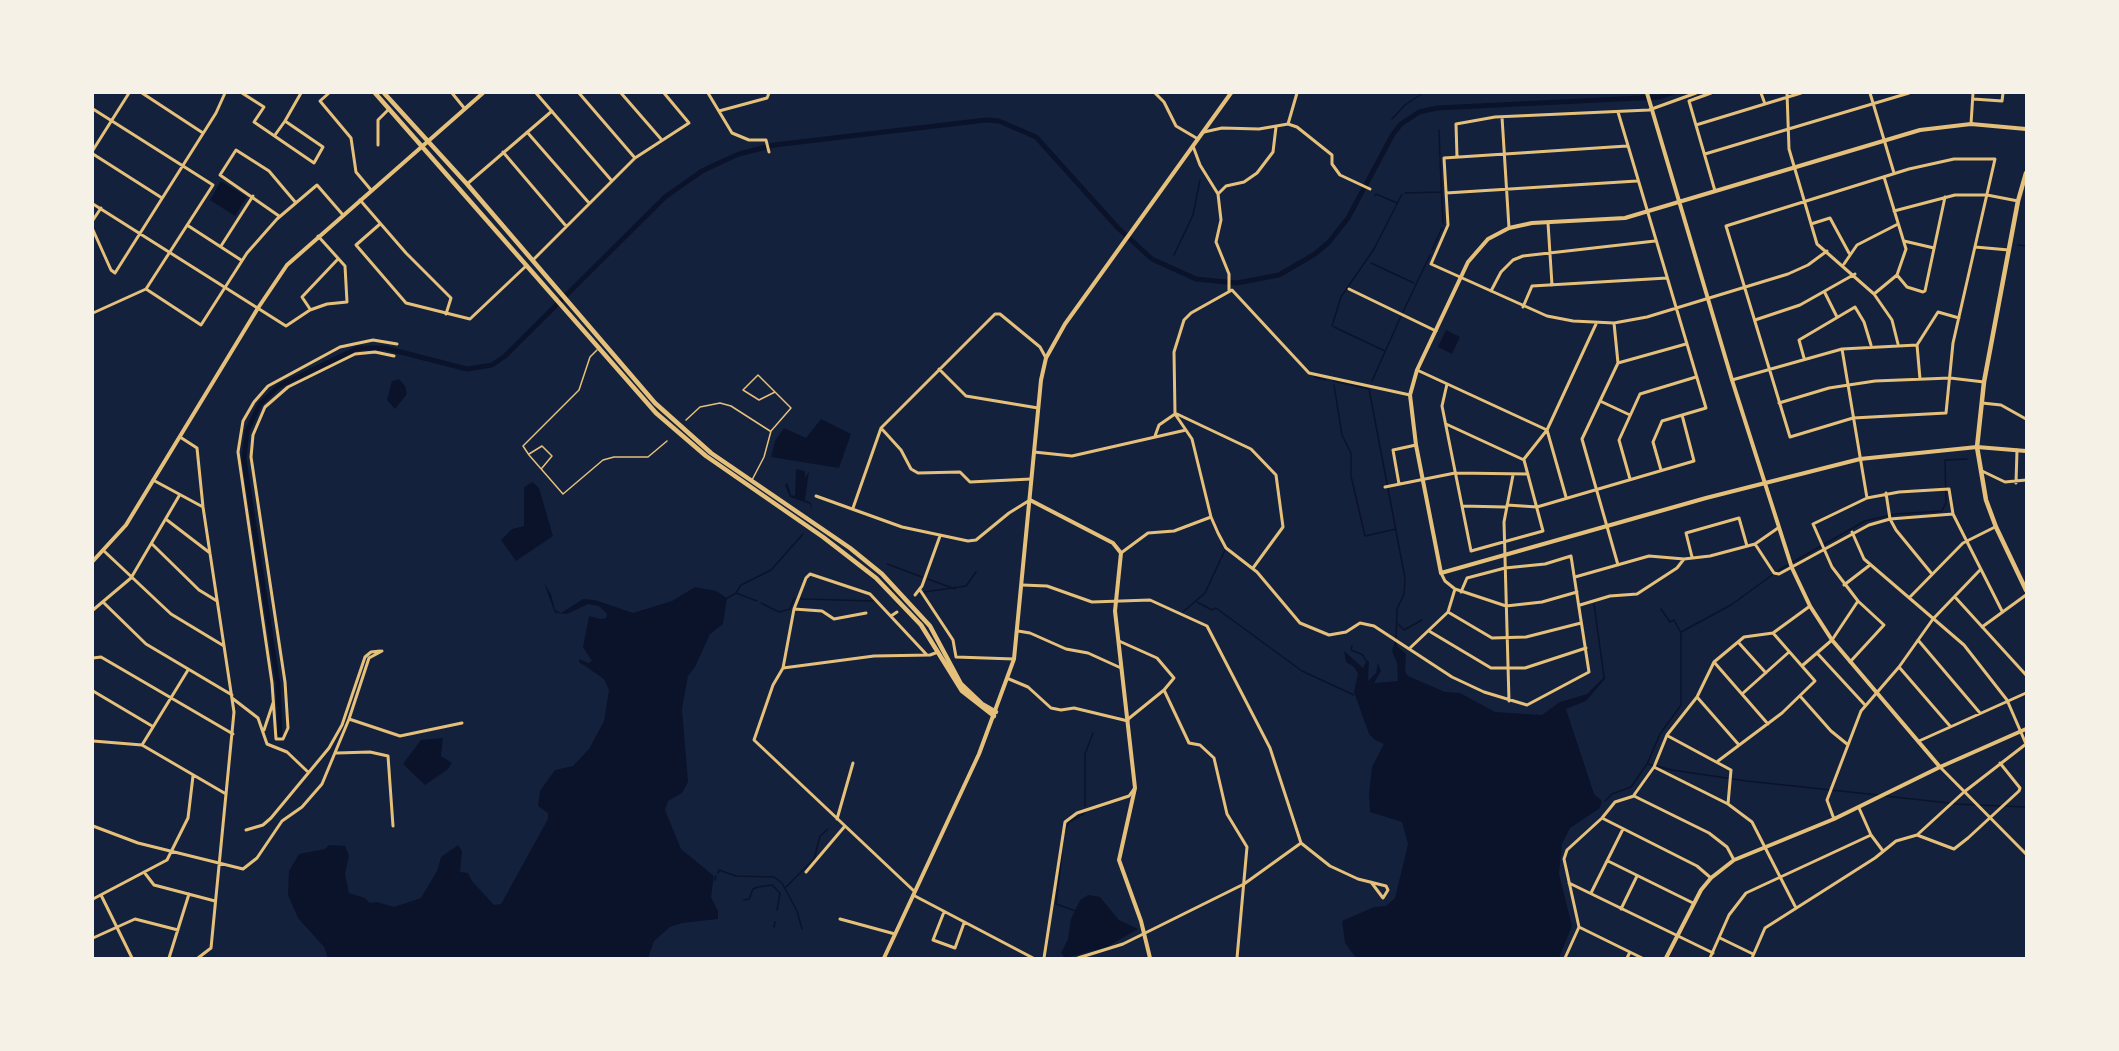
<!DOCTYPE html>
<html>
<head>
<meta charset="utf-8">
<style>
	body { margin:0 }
	#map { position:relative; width:2119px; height:1051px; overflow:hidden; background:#14213d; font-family:"Space Grotesk",sans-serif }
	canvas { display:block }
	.frame { position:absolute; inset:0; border:94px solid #f6f1e7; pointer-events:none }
</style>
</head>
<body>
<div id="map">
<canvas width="2119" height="1051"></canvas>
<div class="frame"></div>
</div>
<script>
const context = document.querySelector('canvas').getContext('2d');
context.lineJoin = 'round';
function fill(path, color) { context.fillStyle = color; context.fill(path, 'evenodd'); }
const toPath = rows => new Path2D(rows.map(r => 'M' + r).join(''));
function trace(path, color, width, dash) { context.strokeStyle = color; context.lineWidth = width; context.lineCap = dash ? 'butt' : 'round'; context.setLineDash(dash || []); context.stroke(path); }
fill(toPath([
	[221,181,247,197,235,216,210,200],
	[1446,330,1460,337,1452,354,1438,347],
	[399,379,405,386,407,394,395,409,387,400,392,381],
	[821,419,851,434,839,468,771,457,775,441,784,428,806,438],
	[796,469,805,471,805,478,809,471,805,500,811,503,812,512,810,504,790,497,785,486,787,482,791,495,795,496],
	[533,482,539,488,553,536,516,561,501,540,512,529,524,526,524,487],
	[544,583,551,594,555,610,561,613,583,599,595,600,633,613,672,601,695,587,716,591,727,598,723,624,710,634,695,667,688,676,682,709,688,782,682,793,668,801,665,810,681,849,714,876,711,897,718,911,718,919,682,923,670,927,654,941,648,958,328,958,324,947,298,918,288,895,289,871,299,854,325,849,329,845,345,846,349,856,345,874,349,893,365,898,370,903,377,902,394,907,421,898,437,871,441,857,458,845,462,851,460,872,468,873,472,881,494,905,501,904,548,819,548,813,538,806,540,791,555,770,573,766,589,749,604,721,609,690,604,679,579,662,579,659,589,663,592,661,583,647,589,616,600,619,606,618,607,614,599,606,588,604,567,614,555,613],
	[1396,638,1397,646,1406,654,1405,672,1408,676,1445,692,1460,693,1495,712,1542,715,1560,702,1587,694,1605,676,1605,679,1586,701,1566,709,1594,794,1602,801,1600,808,1570,828,1562,844,1559,874,1572,926,1559,958,1356,958,1345,943,1342,921,1374,907,1386,906,1395,898,1408,844,1402,822,1370,812,1369,794,1372,767,1384,744,1375,740,1369,734,1354,692,1358,674,1354,667,1346,662,1344,651,1363,668,1367,660,1369,662,1368,681,1376,673,1378,663,1381,671,1374,683,1398,681,1397,663,1392,651],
	[443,738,441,756,452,763,448,769,425,785,403,764,421,740],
	[1088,895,1100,897,1119,920,1138,929,1107,947,1065,958,1061,953,1068,939,1071,919,1080,900]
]), '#0b132b');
trace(toPath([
	[1392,119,1405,105,1423,93],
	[1439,130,1440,157],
	[1440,159,1443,223],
	[1405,193,1441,192],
	[1375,196,1376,194,1397,203],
	[2018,245,2026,246],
	[1432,250,1442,228],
	[1174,255,1193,215,1200,180],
	[1371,263,1414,283],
	[1403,312,1430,255],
	[1332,326,1341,297,1374,249,1402,194],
	[1334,327,1385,351],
	[1314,377,1326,380],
	[1333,381,1369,389,1405,578,1404,594,1397,609,1396,640],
	[1372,381,1401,316],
	[1334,385,1342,435,1351,453,1351,476,1365,536,1396,529],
	[887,564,922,577],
	[928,579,955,589],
	[924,592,966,586,976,572],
	[736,593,757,601],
	[726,599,736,593,741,585,771,570,803,534],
	[801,599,873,601],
	[1197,602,1212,610,1216,608,1302,671,1354,695],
	[761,603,779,612,790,609,794,598],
	[1594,604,1604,677],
	[1661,609,1670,622,1674,620,1680,631],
	[1183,612,1205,593,1225,550],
	[1398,624,1404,630,1422,620],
	[1352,646,1351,650,1363,655,1366,661],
	[1648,764,1672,770,1747,781,1878,795],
	[1885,796,1949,803],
	[1605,801,1612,794,1631,787,1647,764,1660,734,1681,705,1681,632,1731,605,1779,570,1865,521,1896,514,1942,511,1946,503,1945,460,1967,459],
	[1954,804,2026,807],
	[1085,806,1085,754,1093,733],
	[1065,831,1069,822,1085,813],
	[1062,854,1056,904,1076,911],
	[718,873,719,870,736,876,774,877,782,883,797,911,802,929],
	[715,880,716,876],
	[786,887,814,859,820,836,828,829],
	[744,900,749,899,753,889,758,887,772,885,780,893,777,910],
	[774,927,775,922]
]), '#0b132b', 1.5);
trace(toPath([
	[280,736,278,684,244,459,247,431,260,404,279,386,358,348,385,348,467,369,492,365,505,356,665,197,702,171,721,162,739,154,774,145,986,120,999,121,1036,137,1118,228,1152,259,1196,279,1237,283,1279,275,1315,254,1329,242,1348,218,1393,134,1401,124,1419,112,1437,108,1660,97,1671,93]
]), '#0b132b', 5);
trace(toPath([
	[597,350,590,357,579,390,523,446,529,455,563,494,603,460,614,457,648,457,667,441],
	[686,420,700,407,720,403,731,406,770,431],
	[529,454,542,446,552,456,542,468],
	[752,480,764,457,771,431,791,408,758,375,743,390,759,400,775,392]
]), '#e5c07b', 1.5);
trace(toPath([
	[142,93,203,133],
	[242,93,264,107,254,122,314,163,323,147,285,121,301,93],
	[329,93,320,101,351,138,356,172,371,190],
	[452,93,465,109],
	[536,93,612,181],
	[579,93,635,158],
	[621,93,661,139],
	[708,93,732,133,749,140,766,140,769,152],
	[1155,93,1164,102,1176,126,1198,139],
	[1711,93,1689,101,1715,191],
	[1761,93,1765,104],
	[1787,93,1789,149,1817,244,1874,294,1892,320,1898,344],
	[1870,93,1894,173],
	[1973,99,2002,101,2003,93],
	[93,109,213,185,146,289,93,313],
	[719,111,767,98,769,93],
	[1618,112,1706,408,1662,421,1653,442,1661,470],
	[1502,117,1509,228],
	[1288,124,1297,93],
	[1971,124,1973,93],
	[1696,125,1801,93],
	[527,132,589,203],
	[1204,132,1222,128,1259,129,1288,124,1297,127,1332,155,1332,164,1340,175,1370,189],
	[275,135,285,121],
	[378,145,378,120,389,109],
	[1193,146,1200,165,1218,194,1221,220,1216,242,1229,274,1229,290],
	[1627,146,1444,158,1448,225,1431,264,1547,316,1573,321,1614,323,1647,317,1788,274,1808,265,1827,251],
	[93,150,129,93],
	[503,152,566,226],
	[93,154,162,198],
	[1705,154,1909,93],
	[1457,157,1456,124,1495,117,1649,110,1696,93],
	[1954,159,1995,159,1953,343,1946,413,1853,418,1790,437,1726,226,1909,169,1954,159],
	[467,184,552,111],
	[1446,193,1637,181],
	[1218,194,1226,186,1244,182,1257,173,1273,152,1276,127],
	[360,200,406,253,451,298,446,314],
	[93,204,286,326,310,310,327,304,347,302,345,266,318,236],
	[1894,211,1955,195,1987,195,2018,201],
	[279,216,220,175,236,150,269,171,296,203],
	[93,220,101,208],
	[1548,223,1552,285],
	[380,224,356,245,406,303,470,319,526,266],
	[1811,224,1830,218,1849,253],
	[187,225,241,260],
	[93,230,111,270,115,273,216,113,225,93],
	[1904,241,1934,248],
	[221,246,253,196],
	[1975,247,2009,250],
	[533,260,635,158,689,123,664,93],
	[1844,264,1857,245,1898,224],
	[1897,275,1907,287,1923,292,1925,291,1945,197],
	[146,289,201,325,247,253,277,219,317,185,343,215],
	[1349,289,1436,331],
	[1491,291,1501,272,1513,260,1523,256,1655,241],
	[1825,293,1837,317],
	[1874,294,1897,275,1906,249,1884,177],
	[1523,307,1532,286,1667,278],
	[310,309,302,297,338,259],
	[1755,320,1800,305,1855,274],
	[1614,323,1618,363,1582,439,1618,565],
	[1842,349,1867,498],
	[394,356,375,352,355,354,288,387,265,407,253,435,251,457,285,682,288,728,283,739,276,739,272,683,238,452,243,421,254,402,268,386,340,347,373,340,397,344],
	[1804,358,1799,340,1855,307,1864,322,1871,345],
	[1618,363,1686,344],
	[939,369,966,396,1038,408],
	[1417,370,1547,430,1566,497],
	[1920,379,1917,345,1938,312,1959,318],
	[1732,380,1842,349,1917,345],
	[1447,384,1442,406,1471,551,1543,531,1524,460],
	[1410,395,1309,373,1232,290,1191,313,1184,320,1174,352,1175,414,1192,439,1211,517,1218,533,1226,548,1257,572,1300,623,1329,635,1346,632,1360,623,1374,626,1452,677,1484,692,1527,705,1589,672,1571,556,1545,564,1505,568,1467,578,1461,592],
	[1600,401,1630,415],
	[1779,403,1829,388,1875,381,1950,378,1984,382],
	[1982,403,2001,405,2026,419],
	[1177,414,1251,449,1276,475,1283,527,1253,568],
	[1446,424,1524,460],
	[881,428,901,450,911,469,918,473,960,472,970,482,1031,479],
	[1155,436,1159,425,1175,414],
	[180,437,197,448,203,507,234,712,211,948,198,958],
	[1034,452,1072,456,1186,430],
	[1524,459,1547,430,1596,324],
	[1982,471,2005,482,2026,480],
	[1630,479,1619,440,1640,394,1696,377],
	[153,480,203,507],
	[2016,483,2017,450],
	[1399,484,1393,450,1416,445],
	[1385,487,1455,473,1528,474],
	[1886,493,1890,519,1896,530,1932,574],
	[816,496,902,527,968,541,976,540,1009,513,1030,500],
	[1507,505,1537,507,1694,461,1682,415],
	[1462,506,1505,507],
	[853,508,881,428,995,314,1000,314,1040,347,1046,358],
	[167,520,210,553],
	[1852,532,1864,559,1964,645,2007,700,2026,744],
	[152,544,199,590,217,601],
	[1755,544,1774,573,1779,574,1869,525,1890,519,1953,514],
	[104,551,171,614,224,646],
	[1121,553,1148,533,1174,531,1211,517],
	[1692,557,1686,533,1739,518,1747,546],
	[1441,573,1445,581,1455,589,1506,606,1542,602,1577,592],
	[1575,577,1649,556,1684,559,1710,556,1755,544,1778,528],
	[1022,585,1047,586,1092,602,1150,600,1207,626,1270,748,1301,843,1330,866,1358,879,1386,886,1388,890,1383,898,1371,882],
	[1844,585,1870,565],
	[920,590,953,640,956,657,1014,659],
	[915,595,922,586,940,536],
	[1910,597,1963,543,1995,527],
	[1955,597,2026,675],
	[104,603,146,644,232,695],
	[1580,605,1610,596,1637,594,1677,568,1684,559],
	[794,609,822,611,834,619,866,613],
	[93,610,131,578,179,496],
	[1448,612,1492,638,1526,637,1581,623],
	[891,616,897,612],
	[1982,627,2026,595],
	[1018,631,1030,633,1066,649,1088,653,1121,668],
	[1429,631,1491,668,1525,668,1586,648],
	[1918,640,1980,713],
	[1119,641,1157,658,1174,678,1164,690,1127,720],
	[1738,642,1766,673],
	[1410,648,1448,612,1455,589],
	[1817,653,1865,705],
	[927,655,870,594,810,574,806,578,794,609,783,668,874,656,930,655,938,652],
	[93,658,101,657,233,734],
	[1714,662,1768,724],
	[1850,662,1884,625,1858,601,1832,567,1813,524,1867,498,1899,492,1949,489,1953,514,2002,611],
	[1803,665,1832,640,1858,601],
	[1899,667,1950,726],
	[783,668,773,685,754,740,914,891],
	[1009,679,1028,687,1051,708,1061,710,1074,708,1128,721],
	[1164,690,1189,743,1200,745,1214,758,1227,814,1247,847,1237,958],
	[93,691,152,726],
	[1742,694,1789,652],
	[1800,696,1831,731,1847,744],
	[1697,697,1739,745],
	[232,698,258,718,267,744,287,752,308,772],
	[1509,701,1504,522,1513,475],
	[349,719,400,736,462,723],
	[264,730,273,703],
	[1668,736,1731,770,1728,804],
	[93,741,142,745,226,794],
	[1919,741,2026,693],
	[142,745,188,670],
	[337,753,370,752,388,756,393,826],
	[1718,761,1782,713,1815,681,1773,633],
	[1940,767,2026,854],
	[1634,795,1654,767],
	[1859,808,1871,835,1883,851],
	[1602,818,1697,866,1711,878],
	[837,819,853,763],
	[1834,819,1827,800,1861,711,1899,667,1933,619,1980,570],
	[93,826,138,843,243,869,257,858,282,821,302,807,322,784,349,719,369,658,382,651],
	[246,830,263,825,271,818,329,748,342,725,365,657,371,652,380,651],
	[1917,835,1954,849,1968,838,2019,791,2020,788,2000,763],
	[1608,861,1693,903],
	[144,872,154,885,215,901],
	[806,872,845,826],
	[1569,883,1713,953],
	[1591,893,1623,829],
	[101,895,132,958],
	[913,895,1033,958],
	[93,899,167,860,188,818,193,776],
	[1796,908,1752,822,1728,804,1654,767,1667,735,1697,697,1714,662,1744,637,1773,633,1810,606],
	[1621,909,1637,876],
	[944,912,933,940,955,948,964,923],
	[840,919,895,934],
	[1579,927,1642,958],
	[93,938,135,919,178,930],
	[1720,938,1753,954],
	[169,958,189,894],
	[1044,958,1065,822,1077,813,1129,796,1134,789],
	[1078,958,1123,944,1244,884,1301,843],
	[1565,958,1579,927,1564,859,1567,850,1602,818,1615,802,1634,796,1709,833,1727,847,1734,860],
	[1627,958,1630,952],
	[1710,958,1729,915,1746,893,1871,835],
	[1752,958,1765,928,1875,858,1896,841,1917,835,1964,792,2026,744]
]), '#e5c07b', 3);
trace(toPath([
	[1647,93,1732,380,1792,568,1810,606,1832,640,1940,767],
	[2026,129,1971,124,1920,130,1625,218,1532,223,1509,228,1488,239,1468,262,1417,370,1410,395,1416,445,1441,573,1706,498,1860,459,1977,447,2026,451],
	[1030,500,1113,543,1121,553,1115,611,1135,788,1119,860,1141,921,1150,958],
	[93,561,126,525,258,308,287,265,483,93],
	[1666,958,1701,890,1711,878,1734,860,1834,819,1940,767,2026,729]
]), '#e5c07b', 4);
trace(toPath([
	[884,958,979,754,1014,659,1041,380,1046,358,1065,324,1231,93]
]), '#e5c07b', 4);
trace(toPath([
	[375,93,656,413,706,456,823,537,876,578,921,625,962,691,994,716],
	[384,93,467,184,655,403,711,453,850,548,882,574,930,626,961,684,982,704,996,712],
	[2026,173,2018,201,1984,382,1977,447,1986,500,1996,527,2026,590]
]), '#e5c07b', 4.5);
</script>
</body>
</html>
